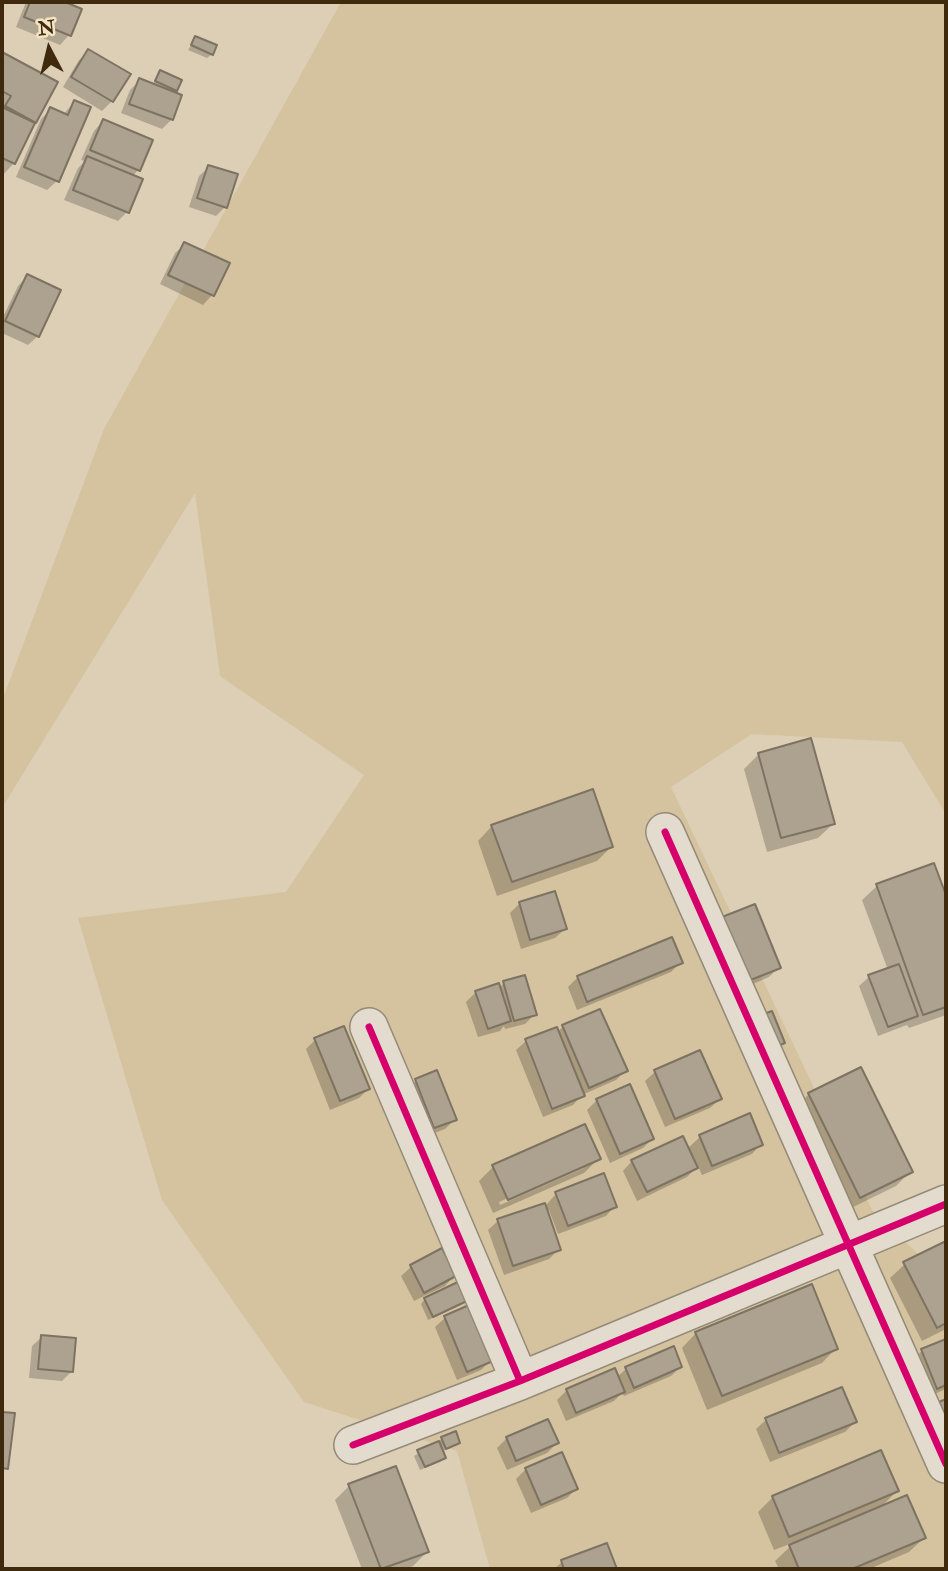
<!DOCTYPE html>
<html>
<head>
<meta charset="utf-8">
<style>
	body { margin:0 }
	#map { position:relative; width:948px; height:1571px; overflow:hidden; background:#dccfb5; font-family:"IM FELL Double Pica",serif }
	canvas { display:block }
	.frame { position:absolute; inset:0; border:4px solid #402a0e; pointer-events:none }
	.north { position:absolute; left:14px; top:14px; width:70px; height:70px; -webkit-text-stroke:5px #f3e4c4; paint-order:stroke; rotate:353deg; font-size:19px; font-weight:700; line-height:28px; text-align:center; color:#402a0e }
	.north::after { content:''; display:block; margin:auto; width:24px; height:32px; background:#402a0e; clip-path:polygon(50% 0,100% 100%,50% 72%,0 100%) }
</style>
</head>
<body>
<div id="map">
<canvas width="948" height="1571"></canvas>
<div class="frame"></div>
<div class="north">N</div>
</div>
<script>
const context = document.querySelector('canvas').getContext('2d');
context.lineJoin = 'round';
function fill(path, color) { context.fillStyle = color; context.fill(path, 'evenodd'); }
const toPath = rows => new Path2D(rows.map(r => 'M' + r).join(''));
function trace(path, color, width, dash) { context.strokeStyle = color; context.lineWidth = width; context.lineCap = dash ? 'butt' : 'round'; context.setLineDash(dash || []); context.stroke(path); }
fill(toPath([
	[341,2,946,2,946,814,902,742,752,734,671,787,872,1210,946,1281,946,1569,490,1569,457,1451,304,1402,162,1200,78,918,286,892,364,775,220,676,195,493,2,808,2,701,104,429]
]), '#d5c29e');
fill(toPath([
	[26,2,60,2,80,10,69,35,60,45,16,27],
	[196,38,212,54,207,58,188,50],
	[89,51,112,101,102,111,63,87,79,60],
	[2,54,55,83,14,163,2,176],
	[160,72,176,90,173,93,180,96,171,120,162,129,121,113,130,90,140,80,152,85],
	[74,102,57,181,47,190,16,177,41,119,51,109,63,115],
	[103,121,138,170,132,177,127,212,118,221,64,200,78,168,85,161,81,160,94,131],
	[209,167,225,207,216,216,189,207,199,176],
	[185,244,228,264,212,295,203,305,160,284,175,253],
	[27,276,38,336,28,345,2,333,2,319,18,286],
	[759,754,833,824,818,838,767,852,744,769],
	[492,826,611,847,597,861,497,896,478,841],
	[933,865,946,900,946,1015,909,1028,907,1025,878,1036,859,986,869,977,888,970,862,900,877,886],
	[520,903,565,929,555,938,521,949,510,913],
	[714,928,778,968,769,977,739,990],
	[681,962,671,972,577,1010,568,987,578,977],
	[504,983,535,1014,525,1024,505,1029,504,1026,500,1031,478,1037,466,1002,476,992,499,988],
	[599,1011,626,1070,616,1080,582,1095,573,1105,543,1117,516,1050,526,1041,557,1032,563,1027],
	[315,1040,368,1089,359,1098,330,1110,306,1049],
	[700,1052,720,1099,710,1108,665,1127,645,1081,655,1072],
	[416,1081,455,1119,445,1129,424,1137,406,1090],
	[809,1094,910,1172,896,1186,845,1211,794,1109],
	[597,1100,652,1139,643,1148,610,1163,587,1110],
	[749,1116,761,1144,752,1154,702,1175,698,1166,687,1177,637,1201,623,1171,632,1161,687,1149,700,1137],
	[599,1158,584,1173,493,1213,479,1181,493,1167],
	[584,1164,584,1168,500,1205,499,1202],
	[556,1194,615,1206,606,1216,558,1234,549,1210,546,1211,559,1249,549,1259,504,1275,488,1230,498,1221,547,1204],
	[945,1243,946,1329,922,1341,890,1278,905,1264],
	[442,1251,454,1276,445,1286,414,1301,401,1276,411,1267],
	[425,1299,467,1300,462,1304,428,1320,421,1304],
	[445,1318,491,1360,481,1370,457,1380,435,1327],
	[696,1333,836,1348,822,1363,707,1410,682,1348],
	[42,1337,71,1372,62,1381,29,1378,32,1346],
	[946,1340,946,1389,928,1397,912,1360,922,1351],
	[673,1348,680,1367,671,1376,624,1396,622,1393,614,1401,566,1421,557,1400,567,1390,617,1377,626,1369],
	[766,1420,855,1422,845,1432,770,1462,756,1429],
	[507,1438,557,1443,547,1453,507,1470,497,1448],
	[442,1439,458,1442,442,1452,444,1458,440,1462,420,1470,414,1456],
	[526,1469,576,1489,567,1498,531,1513,516,1479],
	[349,1486,427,1552,413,1566,405,1569,362,1569,335,1500],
	[897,1491,879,1509,924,1538,909,1552,869,1569,779,1569,775,1561,795,1542,774,1550,758,1512,773,1497],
	[606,1545,615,1569,554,1569,562,1562]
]), '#0003');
const building = toPath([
	[30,2,65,2,82,9,71,36,24,17,30,2],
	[195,36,217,45,213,55,191,45,195,36],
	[88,49,131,74,113,102,71,77,88,49],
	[2,52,58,82,36,123,5,106,11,96,2,91,2,52],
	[160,70,182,80,177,91,155,81,160,70],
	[139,78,182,95,173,120,129,104,139,78],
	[74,100,91,107,59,182,24,167,50,107,68,115,74,100],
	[2,107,35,123,15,164,2,158,2,107],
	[103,119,153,140,140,171,90,150,103,119],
	[87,156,143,179,129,213,73,190,87,156],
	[208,165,238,174,227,208,197,198,208,165],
	[184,242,230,263,214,296,168,275,184,242],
	[27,274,61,290,39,337,5,321,27,274],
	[811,738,835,824,781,838,758,753,811,738],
	[593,789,613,847,512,882,491,825,593,789],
	[934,863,946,895,946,1007,923,1015,876,884,934,863],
	[555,891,567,929,530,940,519,902,555,891],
	[755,904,781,968,748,981,722,917,755,904],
	[672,937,683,963,587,1002,577,976,672,937],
	[899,964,918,1016,888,1027,868,975,899,964],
	[525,975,537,1015,514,1021,503,981,525,975],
	[499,983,511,1021,488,1029,475,991,499,983],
	[600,1009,628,1071,589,1088,562,1025,600,1009],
	[772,1011,785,1043,771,1049,758,1016,772,1011],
	[344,1026,370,1089,340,1101,314,1038,344,1026],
	[557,1027,585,1096,552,1109,525,1039,557,1027],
	[700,1050,722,1099,675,1119,654,1070,700,1050],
	[861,1067,913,1172,860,1198,808,1093,861,1067],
	[437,1070,457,1120,434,1128,415,1079,437,1070],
	[630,1084,654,1139,620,1154,596,1099,630,1084],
	[750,1113,763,1145,712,1166,699,1135,750,1113],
	[585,1124,601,1159,508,1200,492,1165,585,1124],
	[683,1136,698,1168,647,1192,631,1160,683,1136],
	[604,1173,617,1207,568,1226,555,1192,604,1173],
	[545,1203,561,1250,513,1266,497,1219,545,1203],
	[946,1241,946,1323,937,1328,903,1262,946,1241],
	[442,1248,456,1276,424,1293,410,1265,442,1248],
	[460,1281,469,1300,433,1317,424,1298,460,1281],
	[812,1284,838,1349,722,1396,695,1332,812,1284],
	[469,1305,493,1361,467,1372,444,1316,469,1305],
	[41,1335,76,1338,73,1372,38,1369,41,1335],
	[946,1339,946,1385,937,1389,921,1349,946,1339],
	[674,1346,682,1367,634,1388,625,1367,674,1346],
	[615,1368,625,1392,576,1413,566,1389,615,1368],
	[842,1387,857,1422,779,1453,765,1418,842,1387],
	[946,1399,946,1419,939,1402,946,1399],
	[2,1412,15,1413,8,1469,2,1468,2,1412],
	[548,1419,559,1443,516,1461,506,1437,548,1419],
	[456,1431,460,1443,446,1449,441,1437,456,1431],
	[439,1441,446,1458,425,1467,417,1450,439,1441],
	[881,1450,899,1491,789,1537,772,1496,881,1450],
	[562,1452,578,1489,541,1505,525,1468,562,1452],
	[396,1466,429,1552,381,1569,348,1484,396,1466],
	[907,1495,926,1538,852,1569,799,1569,789,1545,907,1495],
	[607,1543,617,1569,564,1569,561,1560,607,1543]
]);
fill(building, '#ada28f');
trace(building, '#7d7362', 2);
const minor = toPath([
	[665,832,946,1464],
	[369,1027,520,1381],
	[353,1445,520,1381,946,1204]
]);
trace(minor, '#948a78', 40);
trace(minor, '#e3dcce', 37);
trace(toPath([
	[665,832,946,1464],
	[369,1027,520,1381],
	[353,1445,520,1381,946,1204]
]), '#d6006c', 7);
</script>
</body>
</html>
